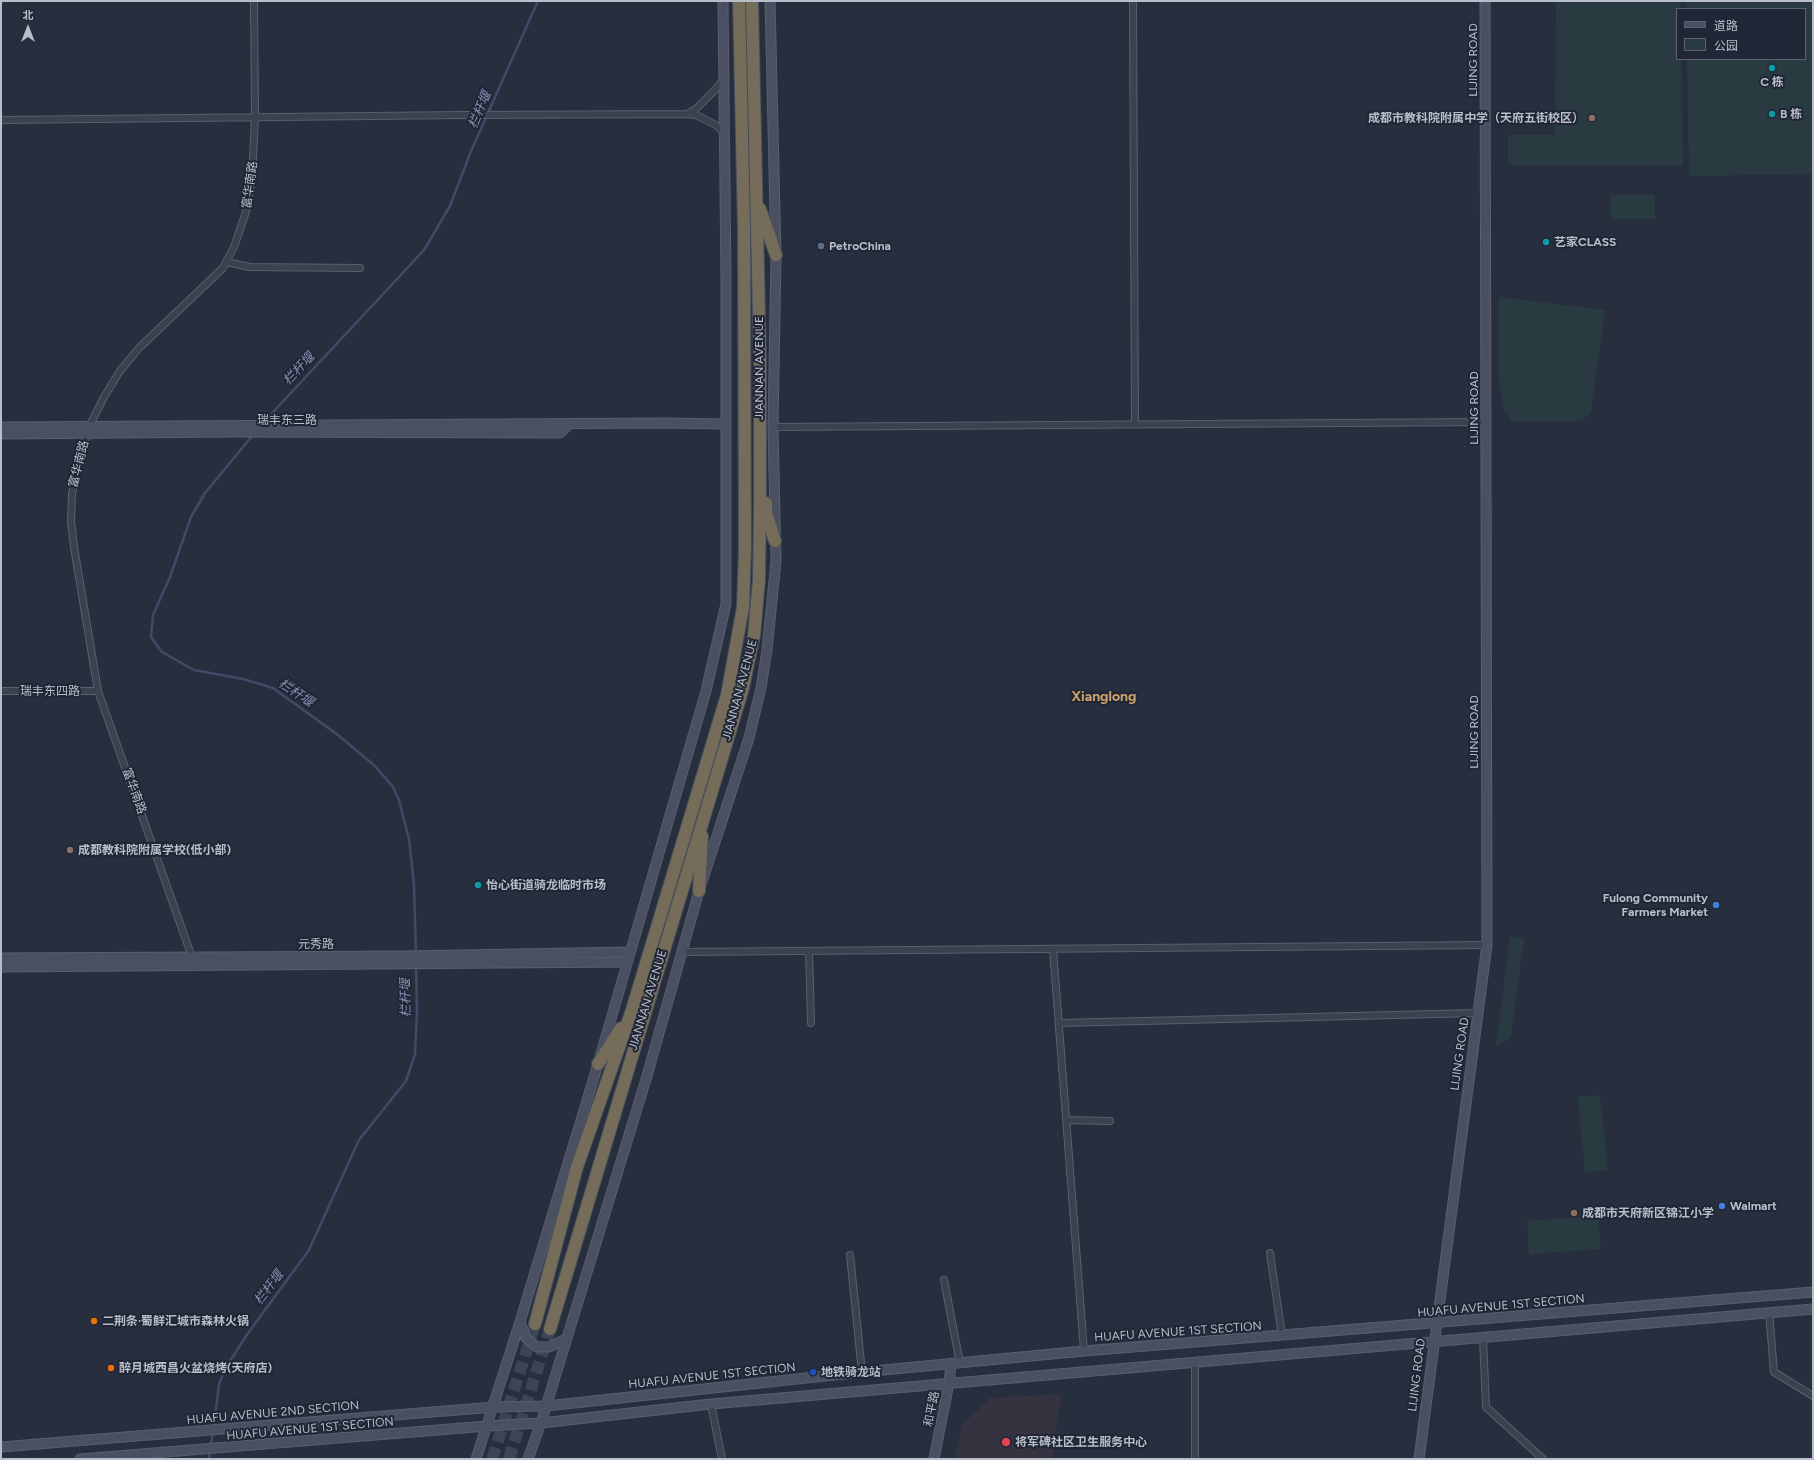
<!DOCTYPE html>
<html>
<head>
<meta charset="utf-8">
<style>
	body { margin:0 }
	#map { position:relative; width:1814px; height:1460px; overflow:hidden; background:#272f3f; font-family:Figtree,"Noto Sans SC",sans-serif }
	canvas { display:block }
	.frame { position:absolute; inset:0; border:2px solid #b8bdca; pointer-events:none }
	.legend { position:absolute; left:1676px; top:8px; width:130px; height:52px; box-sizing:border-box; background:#202635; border:1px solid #5d6271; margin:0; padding:5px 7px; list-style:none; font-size:12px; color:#b8bdca }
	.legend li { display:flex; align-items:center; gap:8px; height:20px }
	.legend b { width:20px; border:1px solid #5d6271 }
	.north { position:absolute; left:8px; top:8px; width:40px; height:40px; -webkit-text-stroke:3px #202635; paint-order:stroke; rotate:0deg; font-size:11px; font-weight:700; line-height:16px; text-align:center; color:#b8bdca }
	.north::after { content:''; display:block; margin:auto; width:14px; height:18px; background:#b8bdca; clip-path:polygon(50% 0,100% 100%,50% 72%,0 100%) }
</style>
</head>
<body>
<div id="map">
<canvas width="1814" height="1460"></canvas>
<div class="frame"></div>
<ul class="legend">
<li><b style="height:5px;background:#4a5062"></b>道路</li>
<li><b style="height:11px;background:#293b40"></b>公园</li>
</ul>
<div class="north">北</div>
</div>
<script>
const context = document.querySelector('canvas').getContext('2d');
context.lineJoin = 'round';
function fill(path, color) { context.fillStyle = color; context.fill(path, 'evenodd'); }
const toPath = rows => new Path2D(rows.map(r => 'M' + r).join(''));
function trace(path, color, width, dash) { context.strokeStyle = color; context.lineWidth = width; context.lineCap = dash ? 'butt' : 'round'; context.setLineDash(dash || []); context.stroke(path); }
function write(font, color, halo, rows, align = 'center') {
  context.font = font + ' Figtree,"Noto Sans SC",sans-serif'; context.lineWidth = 4; context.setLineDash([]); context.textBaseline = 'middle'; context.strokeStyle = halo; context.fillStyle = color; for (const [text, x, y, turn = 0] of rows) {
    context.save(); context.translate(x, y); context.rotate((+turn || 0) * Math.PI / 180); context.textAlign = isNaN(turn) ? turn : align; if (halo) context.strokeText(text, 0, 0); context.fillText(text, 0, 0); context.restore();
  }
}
fill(toPath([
	[1061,1394,1052,1459,955,1459,962,1425,990,1398]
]), '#363341');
fill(toPath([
	[1556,1,1680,1,1680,9,1677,9,1677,59,1681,59,1683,166,1508,165,1508,135,1555,135],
	[1686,1,1813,1,1813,174,1689,176,1687,59,1805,59,1805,9,1686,9],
	[1611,195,1655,195,1655,219,1610,219],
	[1499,297,1605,310,1591,413,1581,421,1512,421,1504,410,1499,381],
	[1510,936,1524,938,1511,1037,1496,1047],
	[1600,1095,1608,1170,1585,1172,1578,1097],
	[1598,1216,1601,1249,1529,1254,1527,1221]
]), '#293b40');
trace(toPath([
	[262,424,424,250,450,206,471,151,538,1],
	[253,435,205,493,191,517,170,577,153,615,151,637,162,652,194,670,243,679,273,688,338,735,375,766,393,787,399,800,409,839,414,885,416,954],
	[214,1427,219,1384,225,1369,246,1336,309,1250,359,1140,406,1081,415,1054,417,1013,416,965],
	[209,1459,213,1432]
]), '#3f4b67', 2.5);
trace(toPath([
	[492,1459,535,1324],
	[509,1459,550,1329]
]), '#3d4454', 12, [12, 6]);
const street = toPath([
	[1133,1,1135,424],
	[687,114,696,109,713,92,724,79],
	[1,120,463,115,687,114,696,115,716,125,725,134],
	[226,262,250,267,360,268],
	[773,427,1486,422],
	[1,691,98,691],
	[1053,949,1084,1351],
	[809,951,811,1023],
	[682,952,1487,945],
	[193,960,98,691,74,547,71,521,72,494,77,469,89,427,104,397,120,371,139,348,223,268,234,247,246,212,252,180,255,116,254,1],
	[1059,1023,1478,1013],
	[1066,1120,1110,1121],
	[1270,1253,1282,1336],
	[850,1255,862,1372],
	[944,1280,960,1363],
	[1769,1312,1774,1372,1813,1396],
	[1483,1338,1486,1407,1543,1459],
	[711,1404,722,1459],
	[1195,1459,1195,1362]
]);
const secondary = toPath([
	[1,427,664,423,726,424],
	[1,434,232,432,560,433,569,424],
	[1,958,405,956,630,952],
	[1,967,627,962],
	[520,1322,526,1338,537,1347,549,1347,566,1339],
	[1,1447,494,1407,546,1406,862,1372,1084,1351,1813,1292],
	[80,1459,487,1426,541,1423,711,1404,1813,1309],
	[476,1459,520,1322,598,1064,706,691,726,604,726,280,723,1],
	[528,1459,541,1423,647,1076,699,891,749,738,761,688,767,650,776,561,773,427,776,255,770,1],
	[934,1459,949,1383,951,1364],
	[1419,1459,1487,945,1485,1]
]);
const highway = toPath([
	[760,209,776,255],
	[766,503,766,513,775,541],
	[699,891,702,836],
	[598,1064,621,1028],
	[535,1324,577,1167,632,1010,727,695,743,607,745,549,744,229,739,1],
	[550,1329,743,688,754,635,759,580,760,501,760,360,752,1]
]);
trace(street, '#595f6d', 8);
trace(secondary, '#595f6d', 11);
trace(highway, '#464c5a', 14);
trace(street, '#3b414f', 6);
trace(secondary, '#4a5062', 9);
trace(highway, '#756d59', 12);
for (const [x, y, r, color] of [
	[1772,68,4,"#0f9aa8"],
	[1772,114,4,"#0f9aa8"],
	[1592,118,4,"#8d6e63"],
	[1546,242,4,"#0f9aa8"],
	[821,246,4,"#5c6f8a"],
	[70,850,4,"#8d6e63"],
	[478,885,4,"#0f9aa8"],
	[1716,905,4,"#3f7fe0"],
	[1722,1206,4,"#3f7fe0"],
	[1574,1213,4,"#8d6e63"],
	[94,1321,4,"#e8710a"],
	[111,1368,4,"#e8710a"],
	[813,1372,4,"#1a4fb4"],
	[1006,1442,5,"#e0444e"]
]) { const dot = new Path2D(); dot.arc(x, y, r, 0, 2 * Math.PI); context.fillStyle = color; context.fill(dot); trace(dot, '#202635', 1.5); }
write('12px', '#b8bdca', '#202635', [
	["LIJING ROAD",1473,60,-90],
	["富华南路",250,185,-82],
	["JIANNAN AVENUE",759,368,-90],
	["LIJING ROAD",1474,408,-90],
	["瑞丰东三路",287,420],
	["富华南路",79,464,-76],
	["JIANNAN AVENUE",740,690,-75],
	["瑞丰东四路",50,691],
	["LIJING ROAD",1474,732,-90],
	["富华南路",134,791,70],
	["元秀路",316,944],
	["JIANNAN AVENUE",648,1000,-73],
	["LIJING ROAD",1460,1054,-82],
	["HUAFU AVENUE 1ST SECTION",1501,1306,-5],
	["HUAFU AVENUE 1ST SECTION",1178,1332,-4],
	["LIJING ROAD",1417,1375,-83],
	["HUAFU AVENUE 1ST SECTION",712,1376,-6],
	["和平路",932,1409,-79],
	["HUAFU AVENUE 2ND SECTION",273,1413,-5],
	["HUAFU AVENUE 1ST SECTION",310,1429,-5]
]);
write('bold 12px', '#b8bdca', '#202635', [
	["C 栋",1772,82,"center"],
	["B 栋",1780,114],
	["成都市教科院附属中学（天府五街校区）",1584,118,"right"],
	["艺家CLASS",1554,242],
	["PetroChina",829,246],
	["成都教科院附属学校(低小部)",78,850],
	["怡心街道骑龙临时市场",486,885],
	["Fulong Community",1708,898,"right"],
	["Farmers Market",1708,912,"right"],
	["Walmart",1730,1206],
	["成都市天府新区锦江小学",1582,1213],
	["二荆条·蜀鲜汇城市森林火锅",102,1321],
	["醉月城西昌火盆烧烤(天府店)",119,1368],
	["地铁骑龙站",821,1372],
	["将军碑社区卫生服务中心",1015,1442]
], 'left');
write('italic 13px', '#828faf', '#202635', [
	["栏杆堰",480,110,-67],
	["栏杆堰",299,369,-47],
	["栏杆堰",296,693,34],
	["栏杆堰",406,998,-91],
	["栏杆堰",269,1288,-53]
]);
write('bold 14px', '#cfa46e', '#202635', [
	["Xianglong",1104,697]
]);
</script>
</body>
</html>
